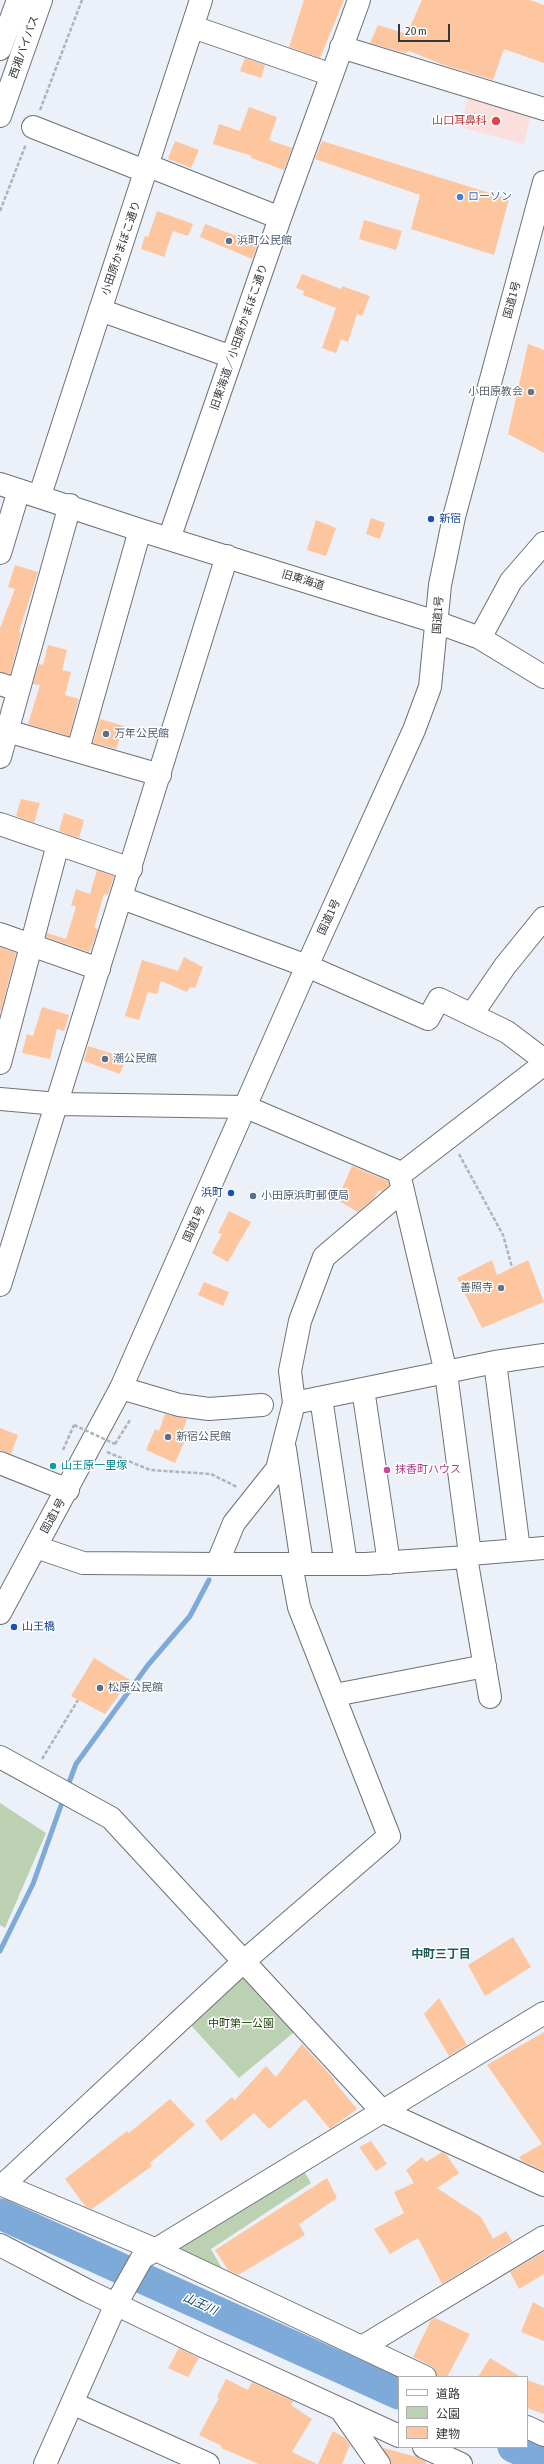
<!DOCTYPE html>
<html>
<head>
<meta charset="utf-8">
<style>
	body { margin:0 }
	#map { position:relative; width:544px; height:2464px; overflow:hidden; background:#ecf0f8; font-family:"Asap Condensed","Noto Sans JP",sans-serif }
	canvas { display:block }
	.legend { position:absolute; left:398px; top:2376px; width:130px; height:72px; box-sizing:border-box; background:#fff; border:1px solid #afafb1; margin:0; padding:5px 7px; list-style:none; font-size:12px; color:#36373b }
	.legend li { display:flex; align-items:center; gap:8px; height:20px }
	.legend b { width:20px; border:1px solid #afafb1 }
	.scale { position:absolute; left:398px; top:24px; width:52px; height:18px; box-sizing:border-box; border:2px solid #36373b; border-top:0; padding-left:5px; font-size:12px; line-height:14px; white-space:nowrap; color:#36373b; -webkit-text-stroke:3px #fff; paint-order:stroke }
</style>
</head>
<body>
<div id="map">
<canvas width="544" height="2464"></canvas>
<ul class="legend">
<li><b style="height:5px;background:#fff"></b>道路</li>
<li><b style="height:11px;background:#bcd1b1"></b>公園</li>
<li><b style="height:11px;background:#fec69f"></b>建物</li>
</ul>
<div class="scale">20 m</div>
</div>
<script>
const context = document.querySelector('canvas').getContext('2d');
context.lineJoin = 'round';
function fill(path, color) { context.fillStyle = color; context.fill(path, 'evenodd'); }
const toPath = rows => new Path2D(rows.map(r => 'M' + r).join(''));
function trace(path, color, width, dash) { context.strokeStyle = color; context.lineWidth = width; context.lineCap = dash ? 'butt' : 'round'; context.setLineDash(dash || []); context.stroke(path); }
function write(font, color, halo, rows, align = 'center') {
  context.font = font + ' "Asap Condensed","Noto Sans JP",sans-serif'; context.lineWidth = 3; context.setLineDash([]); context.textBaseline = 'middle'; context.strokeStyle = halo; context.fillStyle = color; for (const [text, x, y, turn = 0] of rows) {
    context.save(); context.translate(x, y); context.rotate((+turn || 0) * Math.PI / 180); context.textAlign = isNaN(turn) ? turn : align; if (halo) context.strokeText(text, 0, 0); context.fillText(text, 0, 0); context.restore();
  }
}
fill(toPath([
	[468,96,531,115,524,144,460,127]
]), '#fadfdc');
fill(toPath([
	[0,1803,46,1833,5,1928,0,1925],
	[242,1969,298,2029,239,2078,187,2021],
	[302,2168,311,2183,211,2249,225,2274,169,2248]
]), '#bcd1b1');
trace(toPath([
	[67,1788,76,1764,148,1665,190,1616,209,1580],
	[0,1951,33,1884,64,1797]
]), '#7daad8', 5);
trace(toPath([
	[0,2214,399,2394],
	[513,2447,544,2461]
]), '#7daad8', 31);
fill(toPath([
	[304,0,344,0,320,58,289,47],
	[422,0,530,0,544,5,544,63,504,49,493,80,444,65,409,51,405,53,370,43,378,25,407,34],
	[245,58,265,65,261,78,240,71],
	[249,107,277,117,269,140,292,148,284,170,251,158,252,156,213,144,219,124,240,131],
	[175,141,199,150,191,168,168,159],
	[322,141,509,199,494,255,411,229,420,195,315,159],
	[157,211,193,224,188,236,173,231,164,257,141,249,145,236,148,237],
	[364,220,402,231,396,250,359,239],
	[205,224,258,244,252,259,200,237],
	[302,274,341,289,342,286,370,296,362,316,357,314,348,342,341,339,336,353,322,348,336,308,303,295,304,291,296,288],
	[528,344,544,350,544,453,508,434],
	[371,518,385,523,380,539,366,534],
	[316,520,336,528,326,556,307,550],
	[15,565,38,572,19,632,21,633,10,674,0,672,0,628,15,589,8,587],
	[48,645,67,650,62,670,71,672,65,695,79,699,69,736,28,724,40,685,33,684,39,664,43,665],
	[100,719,124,726,116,749,93,743],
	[21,799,40,803,34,823,16,816],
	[64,813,84,820,79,838,59,831],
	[97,870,114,876,108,895,104,894,94,928,98,929,91,949,89,952,46,937,47,933,66,939,76,907,71,905,76,889,90,894],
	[0,947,16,953,1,1011,0,1011],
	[184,957,203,967,195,988,190,987,187,992,161,981,157,994,148,992,139,1020,125,1016,142,960,178,971],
	[42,1007,69,1015,64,1031,57,1029,50,1059,22,1053,27,1034,33,1036],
	[88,1046,126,1058,120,1074,84,1061],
	[352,1166,388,1181,389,1186,382,1192,379,1190,374,1198,358,1212,337,1200],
	[229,1211,251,1222,228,1262,212,1253,222,1234,218,1233],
	[492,1260,497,1275,528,1260,544,1302,482,1328,457,1278],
	[204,1282,229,1292,223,1306,198,1295],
	[165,1414,187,1419,181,1436,186,1438,175,1463,146,1450,155,1429,159,1431],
	[0,1428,18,1435,11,1454,0,1450],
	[94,1658,130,1680,105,1714,71,1696],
	[513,1937,531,1967,485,1996,468,1965],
	[439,1998,467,2045,449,2056,424,2014],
	[544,2032,544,2171,522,2161,519,2157,542,2144,487,2065],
	[302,2044,335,2080,334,2081,357,2109,330,2129,305,2099,269,2129,254,2113,221,2141,205,2121,232,2097,235,2100,266,2066,276,2077],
	[170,2099,195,2125,150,2163,152,2166,92,2209,86,2207,65,2179,127,2131,129,2133],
	[371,2141,387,2164,376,2171,359,2147],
	[442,2152,446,2154,459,2173,437,2188,481,2217,493,2239,506,2231,512,2241,442,2284,418,2238,390,2254,374,2229,404,2213,394,2192,414,2183,406,2170,422,2157,426,2162],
	[327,2178,337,2198,299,2224,305,2235,238,2275,228,2270,215,2250],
	[544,2252,544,2274,519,2289,510,2272],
	[533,2302,544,2308,544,2341,521,2332],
	[435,2318,470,2334,447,2377,437,2377,435,2370,431,2366,413,2357,431,2320],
	[179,2348,199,2358,188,2377,168,2368],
	[490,2358,521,2377,478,2377],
	[226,2379,248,2390,252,2382,293,2401,291,2405,312,2419,292,2452,317,2464,259,2464,221,2448,222,2446,199,2435,219,2398,217,2397],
	[527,2380,544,2386,544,2414,527,2408],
	[333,2431,345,2438,350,2445,342,2464,318,2464],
	[383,2448,417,2457,426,2462,426,2464,391,2464]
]), '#fec69f');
const minor = toPath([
	[193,27,332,75],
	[341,47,544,109],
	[33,127,147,172],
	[149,166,280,218],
	[100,310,232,357],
	[0,484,140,530,436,622,480,638,544,677],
	[40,495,201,0],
	[169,539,280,218,359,0],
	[0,553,19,490],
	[480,638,511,581,544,543],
	[0,684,18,690],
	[7,731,160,775],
	[78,750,140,530],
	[0,757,70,505],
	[0,824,131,869],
	[122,898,307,966,428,1019,439,999,507,1032,544,1060],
	[0,934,99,969],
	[472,1014,505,966,544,918],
	[0,1063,58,844],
	[0,1099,58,1104,246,1107,399,1172,405,1171,544,1064],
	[400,1178,446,1373,470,1554],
	[0,1285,227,556],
	[495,1362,519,1550],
	[121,1388,179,1405,209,1409,262,1405],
	[363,1389,389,1563],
	[321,1398,346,1564],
	[294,1403,495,1362,544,1355],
	[285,1449,302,1564],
	[0,1463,68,1490],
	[36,1547,83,1563,217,1564,366,1564,466,1557,470,1554,544,1548],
	[466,1557,490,1697],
	[217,1564,234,1523,277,1469,294,1403,290,1371,300,1321,324,1257,403,1190],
	[335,1695,485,1666],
	[0,1757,111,1818,382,2111,544,2185],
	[0,2184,154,2249,425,2377],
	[3,2185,243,1962,389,1836,299,1607,291,1564],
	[0,2245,88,2291,203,2346,399,2436],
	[362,2347,544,2237],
	[72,2403,208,2464],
	[341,2410,379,2464],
	[527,2427,544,2435],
	[424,2447,461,2464],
	[45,2464,116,2304,142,2258,544,2013]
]);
const highway = toPath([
	[0,49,18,0],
	[0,116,41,0],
	[0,1613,121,1388,307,966,414,730,430,687,440,585,454,517,544,182]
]);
trace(minor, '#6d7178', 24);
trace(highway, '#6d7178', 24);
trace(toPath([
	[40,110,82,0],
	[0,211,26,144],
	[459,1154,503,1235,512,1267],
	[115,1444,130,1420],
	[63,1450,74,1425],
	[107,1452,150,1470,211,1474,237,1487],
	[42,1759,78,1700]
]), '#b0b3b9', 2.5, [4, 2]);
trace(minor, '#fff', 22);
trace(highway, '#fff', 22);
trace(toPath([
	[74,1425,115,1444]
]), '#b0b3b9', 2.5, [4, 2]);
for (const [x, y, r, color] of [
	[496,121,5,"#e0444e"],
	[460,197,4,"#3f7fe0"],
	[229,241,4,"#5c6f8a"],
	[531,392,4,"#6b7280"],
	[431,519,4,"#1a4fb4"],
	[106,734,4,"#5c6f8a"],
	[105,1059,4,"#5c6f8a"],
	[231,1193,4,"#1a4fb4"],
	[253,1196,4,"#5c6f8a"],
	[501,1288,4,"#6b7280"],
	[168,1437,4,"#5c6f8a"],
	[53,1466,4,"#0f9aa8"],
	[387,1470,4,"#d1479c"],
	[14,1627,4,"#1a4fb4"],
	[100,1688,4,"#5c6f8a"]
]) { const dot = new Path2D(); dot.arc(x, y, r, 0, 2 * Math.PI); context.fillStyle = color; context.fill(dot); trace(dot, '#fff', 1.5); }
write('11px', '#36373b', '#fff', [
	["西湘バイパス",24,47,-70],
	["小田原かまぼこ通り",121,248,-71],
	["国道1号",512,300,-75],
	["旧東海道／小田原かまぼこ通り",239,337,-71],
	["旧東海道",303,580,17],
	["国道1号",438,615,-86],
	["国道1号",329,917,-65],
	["国道1号",194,1224,-66],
	["国道1号",53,1516,-61]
]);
write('11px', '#be3a42', '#fff', [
	["山口耳鼻科",487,121]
], 'right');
write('11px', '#366cbe', '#fff', [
	["ローソン",468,197]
], 'left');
write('11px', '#4e5e75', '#fff', [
	["浜町公民館",237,241],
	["万年公民館",114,734],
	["潮公民館",113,1059],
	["小田原浜町郵便局",261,1196],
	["新宿公民館",176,1437],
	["松原公民館",108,1688]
], 'left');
write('11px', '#5b616d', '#fff', [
	["小田原教会",523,392],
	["善照寺",493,1288]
], 'right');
write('11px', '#164399', '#fff', [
	["新宿",439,519],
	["浜町",223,1193,"right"],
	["山王橋",22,1627]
], 'left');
write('11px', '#0d838f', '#fff', [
	["山王原一里塚",61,1466]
], 'left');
write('11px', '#b23c85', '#fff', [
	["抹香町ハウス",395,1470]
], 'left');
write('11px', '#22430c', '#fff', [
	["中町第一公園",241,2024]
]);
write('bold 12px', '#225c59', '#fff', [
	["中町三丁目",441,1954]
]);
write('italic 12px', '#154571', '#fff', [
	["山王川",200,2304,24]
]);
</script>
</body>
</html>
